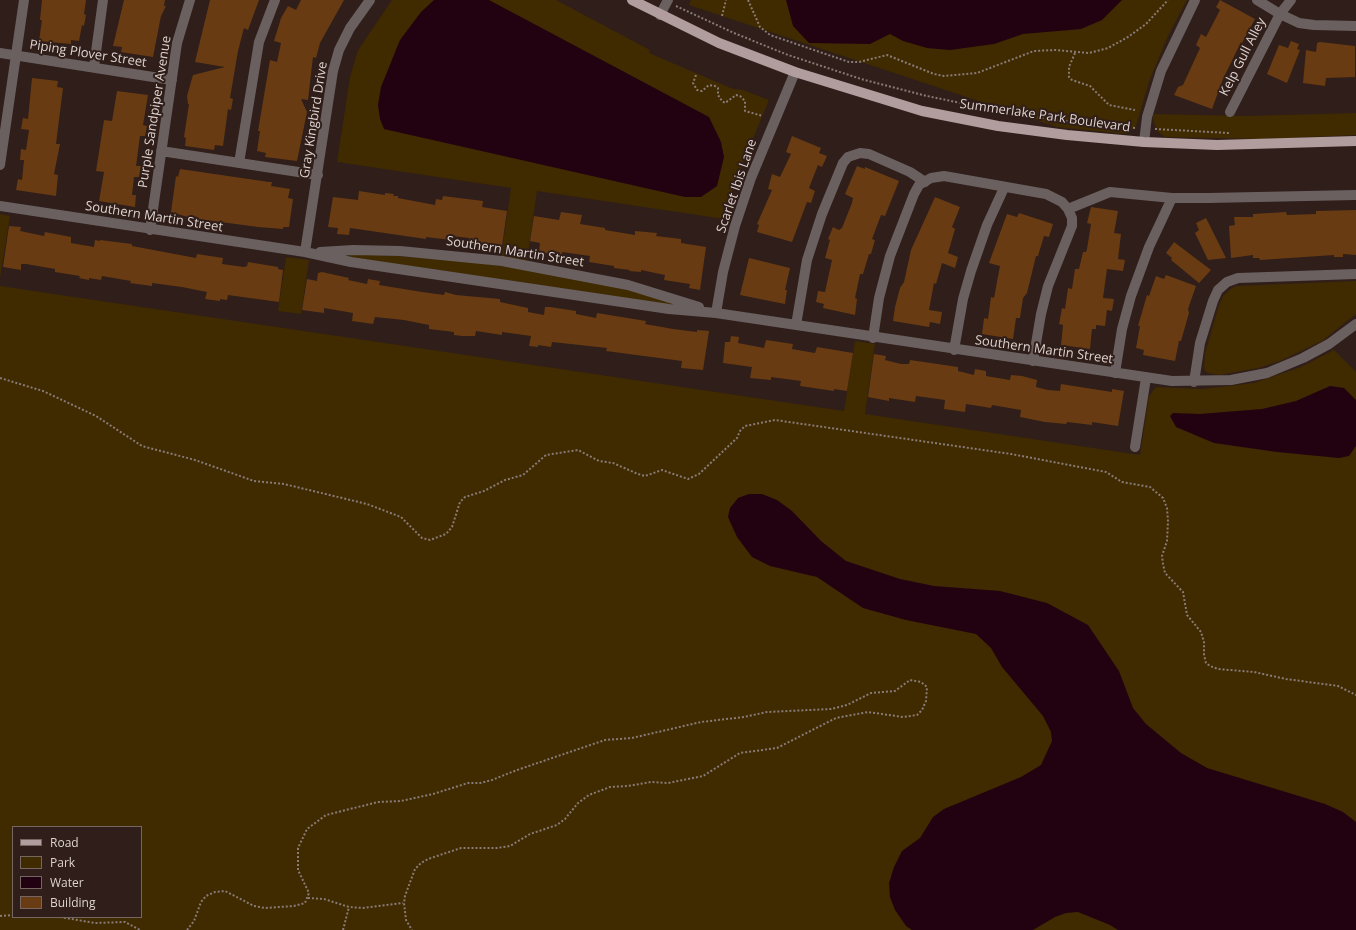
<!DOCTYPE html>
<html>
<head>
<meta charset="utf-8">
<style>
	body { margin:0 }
	#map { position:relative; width:1356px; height:930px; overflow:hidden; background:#2f1e19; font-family:"Open Sans",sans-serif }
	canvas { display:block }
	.legend { position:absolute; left:12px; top:826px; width:130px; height:92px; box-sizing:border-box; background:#2f1e19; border:1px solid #756662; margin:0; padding:5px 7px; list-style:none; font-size:12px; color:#dfd3d0 }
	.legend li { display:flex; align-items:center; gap:8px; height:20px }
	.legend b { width:20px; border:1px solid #756662 }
</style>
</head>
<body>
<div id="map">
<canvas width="1356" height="930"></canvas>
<ul class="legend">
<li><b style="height:5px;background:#b19d9d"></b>Road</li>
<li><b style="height:11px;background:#402a00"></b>Park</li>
<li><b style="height:11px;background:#220211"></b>Water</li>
<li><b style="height:11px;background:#693b12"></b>Building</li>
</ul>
</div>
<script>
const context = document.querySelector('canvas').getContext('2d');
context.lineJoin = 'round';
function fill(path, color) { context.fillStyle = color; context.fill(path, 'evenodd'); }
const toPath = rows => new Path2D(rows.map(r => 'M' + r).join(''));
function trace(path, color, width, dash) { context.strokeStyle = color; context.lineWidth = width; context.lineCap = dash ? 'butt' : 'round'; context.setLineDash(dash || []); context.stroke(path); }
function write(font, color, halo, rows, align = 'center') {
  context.font = font + ' "Open Sans",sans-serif'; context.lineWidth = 4; context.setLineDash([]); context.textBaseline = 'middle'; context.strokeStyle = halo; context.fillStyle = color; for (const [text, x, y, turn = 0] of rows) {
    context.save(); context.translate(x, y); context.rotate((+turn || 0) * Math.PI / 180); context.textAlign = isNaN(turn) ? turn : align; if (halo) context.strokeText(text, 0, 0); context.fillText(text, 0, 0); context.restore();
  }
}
fill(toPath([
	[392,0,556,0,650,50,649,53,733,89,743,90,769,100,737,177,724,219,537,191,527,260,501,257,511,188,337,162,350,77,358,50],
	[691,0,1187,0,1168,36,1150,79,1136,126,1126,134,1057,127,689,5],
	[1356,113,1356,135,1264,139,1165,137,1157,131,1153,120,1153,114,1245,116],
	[0,214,10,216,0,278],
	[350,254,384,255,473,262,561,275,644,293,672,303,671,305,350,257],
	[286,257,309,260,301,314,278,311],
	[1356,281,1356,314,1322,341,1280,361,1258,368,1219,375,1208,373,1204,369,1205,353,1219,305,1223,296,1232,288,1236,286],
	[0,286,844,411,855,341,875,344,865,414,1140,455,1149,396,1156,387,1202,389,1254,383,1301,367,1334,350,1356,372,1356,930,0,930],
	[13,827,141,827,141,917,13,917]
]), '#402a00');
fill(toPath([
	[434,0,489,0,709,117,721,142,724,157,717,186,701,197,685,197,384,129,380,119,378,105,381,87,400,40,421,12],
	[786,0,1122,0,1102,20,1081,29,1023,34,994,44,950,50,927,48,903,41,890,34,870,44,809,43,793,26],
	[1330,386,1344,388,1356,400,1356,446,1349,456,1339,458,1277,452,1214,443,1176,427,1170,416,1173,413,1200,414,1262,409,1296,401],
	[749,494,762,494,777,500,792,511,821,541,846,561,900,579,934,586,1000,591,1047,603,1088,625,1119,671,1133,708,1146,724,1181,753,1207,768,1325,804,1343,812,1356,822,1356,930,1118,930,1110,925,1078,912,1066,913,1055,917,1033,930,912,930,906,926,895,910,890,897,889,883,894,867,902,851,920,838,933,817,944,809,1021,777,1041,765,1052,741,1051,732,1043,716,1002,667,991,648,976,634,906,620,863,608,817,577,770,566,752,557,737,537,728,517,730,508,738,498]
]), '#220211');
fill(toPath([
	[42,0,86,0,84,14,86,15,84,26,82,25,79,41,71,40,71,44,39,41,42,20,40,20],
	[124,0,165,0,164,6,166,6,161,16,153,57,121,52,122,47,113,46],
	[210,0,259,0,248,30,244,28,238,51,230,98,233,99,231,110,228,109,223,146,215,145,214,150,185,146,186,138,184,137,189,104,188,104,187,96,193,75,225,67,195,62],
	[301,0,344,0,320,43,316,58,313,57,308,100,301,99,307,112,297,161,265,157,266,153,257,151,260,131,258,131,270,60,277,62,281,43,274,41,281,18,288,6,296,10],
	[1220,0,1255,19,1242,43,1241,42,1223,79,1212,109,1174,95,1178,87,1183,85,1200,48,1196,45,1201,34,1206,37,1220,10,1216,7],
	[1291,41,1299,44,1297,49,1300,50,1287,83,1267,74,1279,45,1288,48],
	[1320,42,1355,46,1355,77,1326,78,1325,86,1303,83,1306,50,1316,52,1317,43],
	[32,78,58,81,57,87,63,88,56,144,60,144,54,174,58,175,56,196,16,190,18,179,22,180,24,160,20,160,21,149,26,150,29,130,21,129,23,118,28,119],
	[117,91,148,95,143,125,147,126,145,136,140,136,136,166,141,166,139,177,134,177,132,195,136,195,135,207,99,201,104,172,96,171,104,120,112,121],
	[792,136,821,148,819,153,827,156,822,167,818,165,809,188,815,191,811,203,807,202,792,242,757,232,759,225,757,224,772,190,768,189,772,174,780,177,791,154,786,152],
	[857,166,865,169,865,167,899,181,885,216,881,215,872,239,875,240,871,254,869,254,863,274,860,274,855,298,857,299,855,315,823,308,824,304,816,302,818,291,825,292,832,260,825,258,830,240,828,239,833,227,839,230,842,228,852,203,853,198,845,194],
	[180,169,269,182,272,182,271,186,290,189,288,198,293,199,289,227,283,227,283,229,258,227,191,218,171,212,176,176,178,177],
	[359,191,385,195,385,193,394,194,393,196,398,196,398,198,435,205,436,199,442,200,443,196,483,201,482,207,507,211,502,246,469,242,469,238,452,236,451,240,426,237,426,239,350,228,349,235,337,234,338,228,328,227,333,197,358,200],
	[935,197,960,207,952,227,955,229,948,253,958,257,955,268,942,263,936,284,934,283,929,310,942,312,940,324,930,322,929,327,893,321,895,307,900,288,904,282,911,250],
	[1091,207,1118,211,1114,233,1121,234,1118,259,1125,260,1123,271,1107,269,1103,298,1114,299,1112,311,1107,310,1105,326,1096,325,1096,329,1092,329,1090,349,1061,345,1063,325,1059,324,1062,308,1065,309,1068,288,1072,289,1075,269,1079,269,1083,252,1086,252,1087,249,1091,224,1087,223],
	[1356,210,1356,255,1343,254,1343,257,1334,257,1334,255,1260,260,1259,258,1253,258,1253,255,1231,258,1229,226,1235,225,1234,217,1253,217,1253,214,1286,212,1287,215,1316,214,1316,211],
	[561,212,582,215,580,224,605,228,605,230,635,235,635,231,657,233,656,236,681,239,681,243,706,247,700,290,689,288,690,284,664,280,665,275,641,270,641,272,629,271,630,270,614,268,614,266,589,262,590,256,562,252,562,255,539,252,540,243,530,241,534,216,559,220],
	[1019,213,1053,224,1049,237,1044,236,1038,256,1036,256,1027,293,1023,298,1020,318,1016,318,1013,339,982,334,984,318,988,319,991,297,994,298,999,271,1000,266,989,263,993,252,1007,214,1017,217],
	[1206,218,1226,258,1208,260,1195,233,1199,230,1196,223],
	[9,226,21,227,20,231,44,236,45,232,71,237,71,243,94,247,95,240,100,241,100,240,132,244,132,246,196,258,197,254,223,258,222,264,244,267,247,266,248,262,278,267,278,269,283,270,279,302,228,295,227,300,220,299,220,301,205,299,207,292,182,287,152,283,152,286,130,283,131,281,102,276,101,280,89,278,89,280,79,278,80,276,55,272,55,269,26,264,21,264,21,270,3,267],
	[1174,242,1211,270,1199,283,1171,260,1172,258,1166,253],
	[749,258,790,268,785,290,787,290,785,304,740,295],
	[322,272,349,278,348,280,367,284,368,279,380,281,379,285,422,292,444,295,445,292,456,295,500,299,500,302,528,308,528,312,544,315,545,307,550,307,576,311,576,314,596,318,597,313,646,321,645,324,673,329,697,332,697,330,709,331,703,370,681,368,682,361,606,351,607,348,552,342,551,347,538,345,538,347,529,346,531,336,502,332,502,335,476,331,475,336,462,336,454,335,454,332,429,329,429,325,404,320,375,317,373,324,352,321,353,313,324,308,324,313,302,310,307,279,317,281,318,273],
	[1166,275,1196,286,1188,309,1189,313,1181,341,1179,341,1175,361,1143,355,1144,350,1136,348,1140,326,1138,326,1147,295,1149,296,1156,276,1164,279],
	[731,336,739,337,738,343,764,348,766,340,793,344,792,349,815,353,817,347,853,353,847,391,834,389,834,391,800,386,801,381,771,377,771,380,750,378,752,367,723,363,725,342,730,342],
	[874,354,886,356,885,360,901,364,909,364,910,360,958,367,958,371,974,375,975,369,986,371,986,376,1010,380,1011,375,1022,376,1037,380,1036,387,1048,390,1060,391,1061,384,1112,392,1112,389,1124,391,1118,426,1092,422,1092,425,1067,422,1066,424,1045,422,1020,417,1021,410,992,405,991,408,966,404,965,412,944,409,945,400,916,396,915,402,889,398,889,401,868,397]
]), '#693b12');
trace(toPath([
	[748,0,760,27,770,35,849,62,859,62,887,55,934,74,944,76,977,73,1034,51,1055,50,1089,53,1108,48,1128,37,1146,24,1168,0],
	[676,6,734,33,788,55,861,79,927,96,1014,114,1087,124,1135,128],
	[722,16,726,0],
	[1075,53,1069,67,1069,77,1072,80,1090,86,1109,105,1135,110],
	[696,75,693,83,697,90,702,91,709,85,715,86,718,88,718,95,722,101,725,103,736,95,740,96,745,101,745,111,763,116],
	[1155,129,1229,133],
	[0,378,43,391,96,416,142,446,195,460,254,481,284,484,367,504,401,517,422,538,430,540,446,534,452,527,460,502,465,497,484,491,505,480,523,475,546,455,578,450,599,461,613,463,638,474,645,476,662,470,688,479,699,474,737,438,740,431,745,426,775,420,1011,454,1106,472,1122,482,1150,487,1163,498,1167,508,1168,521,1167,541,1162,556,1163,564,1165,573,1183,592,1187,615,1201,632,1204,642,1204,655,1206,663,1210,666,1218,669,1254,672,1286,679,1338,686,1356,695],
	[308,898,324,899,349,907,363,908,403,903],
	[0,916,13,915],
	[60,917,95,923,125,922,140,930],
	[187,930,194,921,201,902,206,896,215,892,225,891,254,906,265,908,294,906,305,903,309,893,298,870,298,848,307,829,326,815,378,802,401,801,433,794,468,783,480,783,492,780,517,770,605,740,632,738,701,722,744,717,767,712,831,709,847,705,871,693,895,691,910,680,921,682,927,687,926,701,922,710,917,715,903,717,868,712,836,718,777,748,740,753,703,776,668,783,651,782,628,786,610,787,589,795,578,803,565,819,557,825,530,834,510,846,497,848,461,848,428,859,421,863,415,869,405,896,404,903,406,920,412,930],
	[343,930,349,907]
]), '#897b77', 2, [2, 2]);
trace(toPath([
	[1257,0,1280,14,1299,23,1314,25,1356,26],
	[660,15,668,0],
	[0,53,172,80],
	[94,67,103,0],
	[1230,112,1280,14,1291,0],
	[1144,142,1147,117,1161,71,1195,0],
	[161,151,318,175],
	[239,163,259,42,275,0],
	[0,165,24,0],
	[0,206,305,252,351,262,669,309,716,313,1172,381,1231,380,1267,373,1303,358,1329,344,1356,324],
	[1068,209,1110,192,1172,198,1208,198,1356,195],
	[150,230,177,43,190,0],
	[305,252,333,71,339,50,350,28,370,0],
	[320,252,353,250,400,251,502,261,628,285,699,307],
	[716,313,723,272,735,226,751,178,795,72],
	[796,325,807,260,822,214,843,163,848,157,860,153,869,154,910,172,925,182],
	[873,338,879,298,890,256,914,194,919,185,931,178,944,176,1046,194,1062,202,1068,209,1072,218,1072,226,1048,286,1041,314,1033,361],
	[954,350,963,299,971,271,987,225,1004,188],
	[1115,373,1122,329,1131,296,1149,247,1172,198],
	[1194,382,1200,343,1213,301,1218,290,1227,282,1238,278,1356,274],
	[1135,447,1146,378]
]), '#6a6060', 10);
trace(toPath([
	[632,0,719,43,795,72,922,111,998,126,1067,135,1144,142,1217,145,1356,141]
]), '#b19d9d', 10);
write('13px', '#dfd3d0', '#2f1e19', [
	["Piping Plover Street",88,54,9],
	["Kelp Gull Alley",1243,57,-63],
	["Purple Sandpiper Avenue",155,112,-81],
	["Summerlake Park Boulevard",1045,116,8],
	["Gray Kingbird Drive",314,120,-81],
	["Scarlet Ibis Lane",737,186,-71],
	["Southern Martin Street",154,217,9],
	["Southern Martin Street",515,252,9],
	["Southern Martin Street",1044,350,8]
]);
</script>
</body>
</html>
